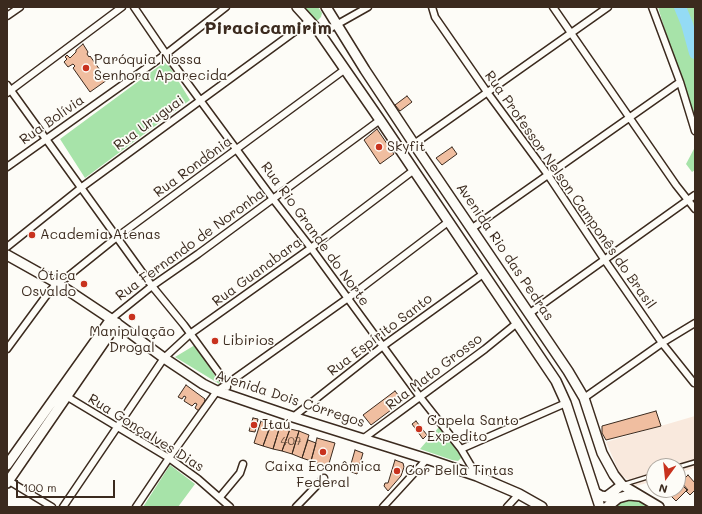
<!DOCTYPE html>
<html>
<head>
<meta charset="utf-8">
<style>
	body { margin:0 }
	#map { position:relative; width:702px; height:514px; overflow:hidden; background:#fdfcf7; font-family:Mali,sans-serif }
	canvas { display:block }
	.frame { position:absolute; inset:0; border:8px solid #3b2a1e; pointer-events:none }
	.north { position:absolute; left:646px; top:458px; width:40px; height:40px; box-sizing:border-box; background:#fdfcf7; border:1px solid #afa8a0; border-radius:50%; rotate:195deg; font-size:11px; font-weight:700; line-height:16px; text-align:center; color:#3b2a1e }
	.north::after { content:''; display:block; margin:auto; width:14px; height:18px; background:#c8321e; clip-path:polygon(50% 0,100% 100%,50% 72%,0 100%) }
	.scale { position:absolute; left:16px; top:480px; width:99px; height:18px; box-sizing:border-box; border:2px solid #3b2a1e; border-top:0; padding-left:5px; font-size:12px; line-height:14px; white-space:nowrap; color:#3b2a1e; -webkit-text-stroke:3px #fdfcf7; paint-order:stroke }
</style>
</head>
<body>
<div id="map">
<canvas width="702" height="514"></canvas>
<div class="frame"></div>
<div class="north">N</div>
<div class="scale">100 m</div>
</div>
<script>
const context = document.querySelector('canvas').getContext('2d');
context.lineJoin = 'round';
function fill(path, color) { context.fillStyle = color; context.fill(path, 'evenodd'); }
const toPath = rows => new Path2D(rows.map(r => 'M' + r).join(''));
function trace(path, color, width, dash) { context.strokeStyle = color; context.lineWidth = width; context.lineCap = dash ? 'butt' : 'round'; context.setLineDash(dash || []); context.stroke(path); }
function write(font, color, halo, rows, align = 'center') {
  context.font = font + ' Mali,sans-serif'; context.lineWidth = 3.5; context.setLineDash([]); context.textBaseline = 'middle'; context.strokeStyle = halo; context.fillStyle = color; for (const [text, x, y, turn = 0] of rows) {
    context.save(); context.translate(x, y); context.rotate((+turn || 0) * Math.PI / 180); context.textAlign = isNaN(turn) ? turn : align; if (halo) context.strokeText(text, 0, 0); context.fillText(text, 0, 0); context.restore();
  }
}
fill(toPath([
	[695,416,695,468,678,473,678,466,654,466,654,481,636,486,620,474,606,442]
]), '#f9e9dd');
fill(toPath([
	[303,7,318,7,322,13,321,17,318,20,314,20],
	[658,7,695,7,695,118,672,54],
	[166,61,190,100,85,178,60,139],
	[695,147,695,170,692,172,686,164],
	[195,345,221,385,175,357],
	[439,427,460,454,461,458,458,461,452,460,420,449],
	[170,465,195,484,178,507,143,507],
	[622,501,638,501,650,505,647,507,613,507]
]), '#a7e3a9');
trace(toPath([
	[680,7,687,24,695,53]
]), '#94dbf5', 12);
const building = toPath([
	[83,44,88,52,87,54,89,57,90,56,107,80,90,92,73,68,75,66,73,64,68,67,64,62,67,59,65,57,67,55,70,58,76,52,76,50,83,44],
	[407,96,412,102,400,111,395,105,407,96],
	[377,129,394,154,380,164,364,140,377,129],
	[452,147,457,154,442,165,436,158,452,147],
	[186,385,205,399,204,404,199,411,195,408,197,404,195,403,192,406,184,401,186,397,184,396,182,399,178,397,186,385],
	[395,391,403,401,371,425,363,415,395,391],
	[656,411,661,426,606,440,602,433,602,426,656,411],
	[253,418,258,419,255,432,249,431,253,418],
	[261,421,271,425,263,446,254,443,261,421],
	[416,421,427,435,423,439,412,424,416,421],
	[271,423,280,426,273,449,263,446,271,423],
	[280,426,290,429,282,451,273,449,280,426],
	[290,429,299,431,292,454,282,451,290,429],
	[299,431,309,435,302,458,292,454,299,431],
	[317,438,335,443,328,467,311,461,317,438],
	[308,440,316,443,311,461,302,458,308,440],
	[355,450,363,453,357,474,349,471,355,450],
	[395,460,403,463,404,467,401,476,388,491,384,486,385,483,388,483,395,460],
	[688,475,695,483,695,490,690,495,686,491,688,490,682,483,680,483,688,475],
	[678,484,680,486,681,484,687,490,676,501,665,490,678,490,678,484]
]);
fill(building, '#f0bea0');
trace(building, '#3b2a1e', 1);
const service = toPath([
	[678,467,695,462],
	[625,484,654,475]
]);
const minor = toPath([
	[134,7,166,54,273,199,311,248,420,397,461,449,477,476],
	[432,7,435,17,487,92,548,175,604,259,662,343,694,383],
	[553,7,676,185,695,209],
	[652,7,680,82,695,131],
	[7,16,20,7],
	[317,29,325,30,329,29,368,7],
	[7,85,152,286,184,325,227,384,217,391,212,398,169,458,136,507],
	[7,93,122,7],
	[414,144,608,7],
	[7,167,166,54,226,7],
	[471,229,680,82],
	[7,247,82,187,309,21],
	[530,313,695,195],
	[111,319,152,286,198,254,380,120],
	[7,349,46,296,57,283,66,278,117,237,344,70],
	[227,387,227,384,348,298,448,222],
	[66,396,169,458,198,479,230,507],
	[584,398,662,343,695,323],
	[293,417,383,346,483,274],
	[364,438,485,349,517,323],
	[461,449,566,403],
	[9,481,52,507],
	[220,497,240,473,243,464],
	[63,507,164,358,190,334,311,248,414,170],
	[296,507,324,478],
	[383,507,427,459],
	[507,507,519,494]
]);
const secondary = toPath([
	[297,7,317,29,380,120,556,381,566,403,600,507],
	[326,7,365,70,414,144,568,371,584,398,602,453,614,475,622,485,659,507],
	[7,255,57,283,111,319,164,358,203,384,217,391,293,417,427,459,477,476,519,494,542,507],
	[7,465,111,319],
	[7,483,117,323],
	[596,493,601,496,606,497,622,485],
	[607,507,618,498,629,495,639,496]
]);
trace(service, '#3b2a1e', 6);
trace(minor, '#3b2a1e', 9);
trace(secondary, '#3b2a1e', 12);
trace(service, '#fdfcf7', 3);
trace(minor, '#fdfcf7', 6);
trace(secondary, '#fdfcf7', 9);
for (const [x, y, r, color] of [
	[86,68,4,"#c8321e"],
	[379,147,4,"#c8321e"],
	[32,235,4,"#c8321e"],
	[84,284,4,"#c8321e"],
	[132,317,4,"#c8321e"],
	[215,341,4,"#c8321e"],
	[254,425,4,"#c8321e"],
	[419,429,4,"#c8321e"],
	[323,452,4,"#c8321e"],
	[397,471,4,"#c8321e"]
]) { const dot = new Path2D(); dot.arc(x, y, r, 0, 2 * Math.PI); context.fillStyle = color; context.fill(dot); trace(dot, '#fdfcf7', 1.5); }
write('12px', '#684f3e', null, [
	["407",291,441]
]);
write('14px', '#3b2a1e', '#fdfcf7', [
	["Paróquia Nossa",94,60],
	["Senhora Aparecida",94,76],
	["Skyfit",387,147],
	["Academia Atenas",40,235],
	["Ótica",76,276,"right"],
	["Osvaldo",76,292,"right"],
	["Manipulação",132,332,"center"],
	["Drogal",132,348,"center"],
	["Libirios",223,341],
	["Capela Santo",427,421],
	["Expedito",427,437],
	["Itaú",262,425],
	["Caixa Econômica",323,467,"center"],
	["Federal",323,483,"center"],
	["Cor Bella Tintas",405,471]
], 'left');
write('14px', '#3b2a1e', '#fdfcf7', [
	["Rua Bolívia",52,120,-35],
	["Rua Uruguai",149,123,-36],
	["Rua Rondônia",193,167,-36],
	["Rua Professor Nelson Camponês do Brasil",570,190,55],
	["Rua Rio Grande do Norte",315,234,54],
	["Rua Fernando de Noronha",190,245,-36],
	["Avenida Rio das Pedras",505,252,56],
	["Rua Guanabara",257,272,-36],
	["Rua Espírito Santo",380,335,-37],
	["Rua Mato Grosso",434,372,-37],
	["Avenida Dois Córregos",290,399,18],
	["Rua Gonçalves Dias",146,433,32]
]);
write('bold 18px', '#3b2a1e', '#fdfcf7', [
	["Piracicamirim",268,28]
]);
</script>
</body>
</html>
